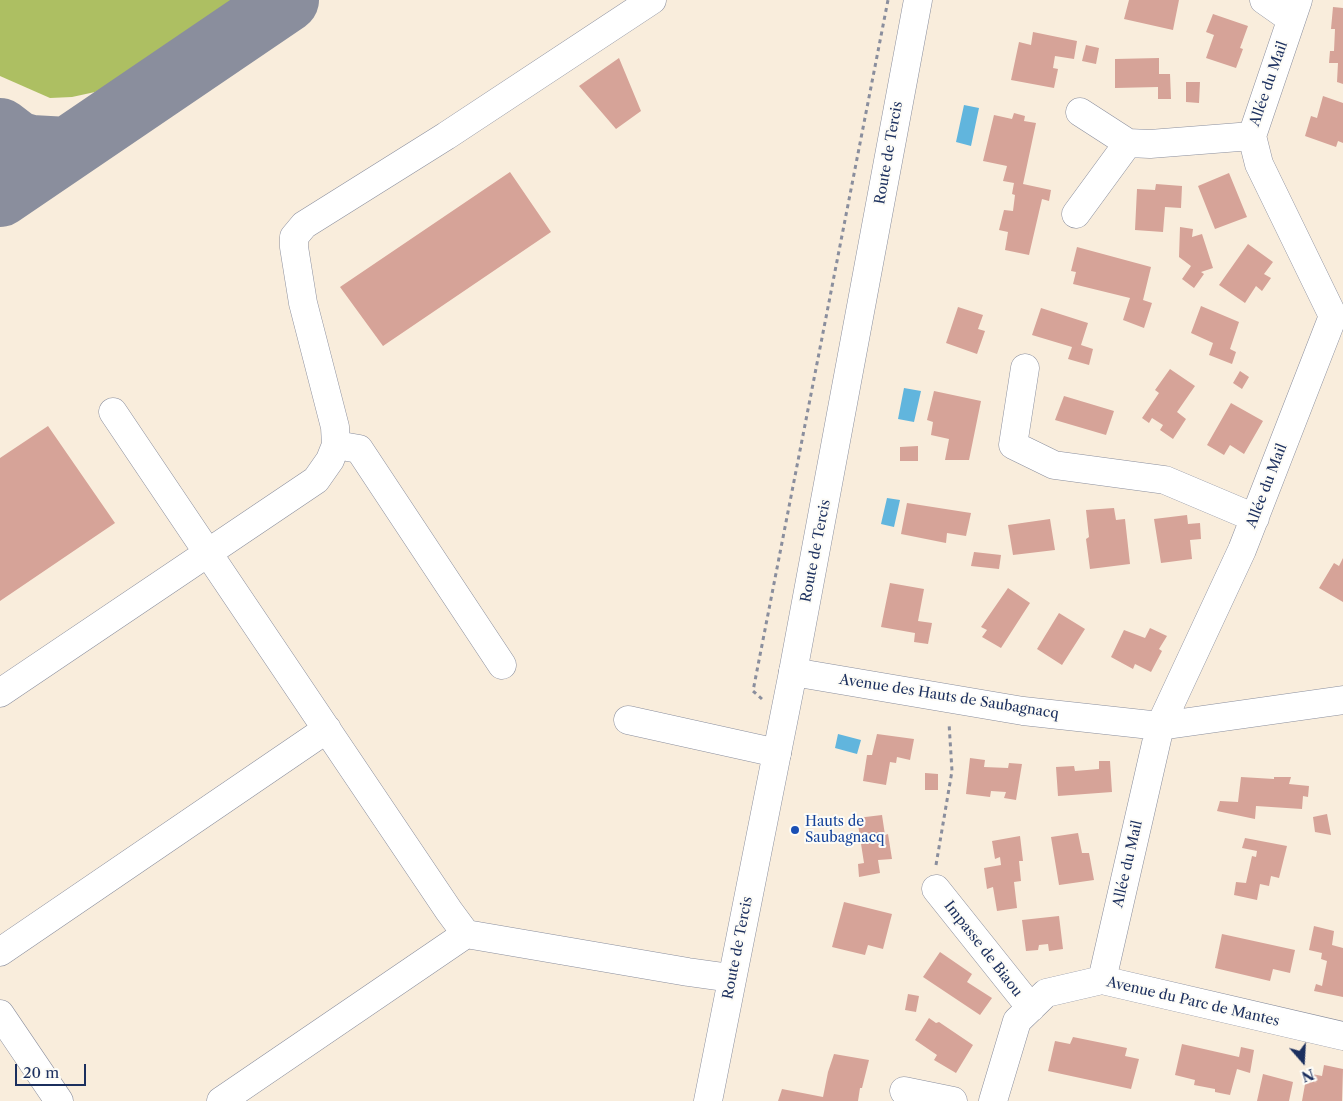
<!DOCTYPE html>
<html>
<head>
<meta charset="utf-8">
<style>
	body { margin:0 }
	#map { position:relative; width:1343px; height:1101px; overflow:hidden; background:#f9eddc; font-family:"Libre Caslon Text",serif }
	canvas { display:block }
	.north { position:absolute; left:1278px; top:1036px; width:50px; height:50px; -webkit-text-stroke:4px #fdfcf7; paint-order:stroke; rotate:161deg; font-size:14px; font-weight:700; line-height:20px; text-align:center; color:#1b2f5e }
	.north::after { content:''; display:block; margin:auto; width:18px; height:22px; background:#1b2f5e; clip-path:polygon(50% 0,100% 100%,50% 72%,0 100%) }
	.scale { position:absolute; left:15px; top:1064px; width:71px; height:22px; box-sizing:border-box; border:2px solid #1b2f5e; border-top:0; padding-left:6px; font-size:15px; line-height:18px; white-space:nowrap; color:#1b2f5e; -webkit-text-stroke:4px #fdfcf7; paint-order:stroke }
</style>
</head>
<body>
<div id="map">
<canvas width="1343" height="1101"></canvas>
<div class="north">N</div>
<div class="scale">20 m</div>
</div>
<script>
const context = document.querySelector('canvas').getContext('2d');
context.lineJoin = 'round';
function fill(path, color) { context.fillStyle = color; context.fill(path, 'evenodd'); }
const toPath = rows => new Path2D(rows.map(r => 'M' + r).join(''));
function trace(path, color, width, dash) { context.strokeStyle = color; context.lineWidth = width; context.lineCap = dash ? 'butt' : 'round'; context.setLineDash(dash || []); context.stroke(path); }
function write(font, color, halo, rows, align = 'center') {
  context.font = font + ' "Libre Caslon Text",serif'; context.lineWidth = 4; context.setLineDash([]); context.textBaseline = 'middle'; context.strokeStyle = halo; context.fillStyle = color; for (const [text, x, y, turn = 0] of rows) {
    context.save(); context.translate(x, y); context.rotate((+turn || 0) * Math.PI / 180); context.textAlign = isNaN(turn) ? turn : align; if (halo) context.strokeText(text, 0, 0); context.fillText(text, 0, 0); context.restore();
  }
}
fill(toPath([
	[0,0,238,0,117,81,95,92,72,97,50,98,0,76]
]), '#adbf62');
fill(toPath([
	[964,105,979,108,971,146,956,142],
	[904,388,921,391,914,422,898,419],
	[887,498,900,500,894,527,881,524],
	[838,734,861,740,857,754,835,748]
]), '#61b5dd');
trace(toPath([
	[0,130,17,143,31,147,67,149],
	[0,195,287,0]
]), '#8a8e9d', 64);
fill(toPath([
	[1129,0,1179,0,1173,30,1124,19],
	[1333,7,1343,8,1343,84,1337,82,1338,63,1329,63,1330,51,1334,51,1335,29,1331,29],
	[1213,14,1248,26,1240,48,1243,49,1236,68,1206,58,1214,35,1206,32],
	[1033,32,1077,41,1074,59,1055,56,1053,68,1058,69,1054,88,1011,80,1019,42,1031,45],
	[1086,45,1099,48,1096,64,1082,61],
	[619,58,641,111,616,129,579,86],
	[1159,58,1159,74,1170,74,1171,99,1158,99,1158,87,1115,88,1115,59],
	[1186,82,1200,82,1199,103,1186,102],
	[1323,96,1343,103,1343,143,1338,141,1336,147,1305,136,1311,116,1317,118],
	[1014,113,1025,116,1024,121,1036,123,1023,184,1051,190,1049,201,1042,199,1029,255,1005,250,1008,232,999,230,1004,210,1013,211,1015,195,1012,194,1014,183,1003,181,1007,166,983,161,994,115,1012,119],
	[510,172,551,232,383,346,340,287],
	[1229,173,1247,217,1215,229,1198,186],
	[1156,184,1182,186,1181,208,1165,207,1163,232,1135,230,1137,189,1155,190],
	[1180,227,1193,229,1192,237,1202,234,1213,268,1201,272,1204,274,1194,288,1182,279,1191,266,1179,257],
	[1248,244,1273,262,1264,274,1271,278,1262,291,1256,286,1245,303,1219,285],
	[1077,247,1151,267,1143,300,1152,303,1144,328,1123,320,1130,298,1073,284,1076,272,1071,271],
	[1201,306,1239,322,1230,349,1236,352,1232,364,1209,355,1213,343,1191,333],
	[958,307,983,315,978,329,985,331,977,354,946,343],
	[1041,308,1088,323,1081,345,1093,349,1089,365,1068,359,1072,347,1032,335],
	[1170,369,1195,386,1177,412,1186,419,1173,439,1160,430,1163,425,1152,418,1149,423,1142,418,1159,393,1155,390],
	[1240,371,1249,377,1242,389,1233,383],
	[934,391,981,401,969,460,945,460,949,439,931,435,933,422,927,420],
	[1064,396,1114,411,1106,435,1055,420],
	[1231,403,1263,421,1244,454,1230,445,1224,455,1207,445],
	[48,426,115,523,0,601,0,458],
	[918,446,918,461,900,461,900,447],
	[907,503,971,513,966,536,947,533,946,543,901,534],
	[1114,508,1116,520,1125,519,1130,564,1090,569,1086,539,1089,537,1086,510],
	[1187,515,1188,524,1200,523,1201,539,1190,540,1192,559,1161,563,1154,519],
	[1050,519,1055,550,1013,555,1008,525],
	[974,552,1001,555,999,569,971,566],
	[1343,558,1343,602,1319,588,1334,563,1339,566],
	[890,583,924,589,918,621,932,623,928,644,914,642,915,633,881,627],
	[1008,588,1030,603,1001,648,982,637,987,630,981,627],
	[1059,613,1085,629,1062,665,1037,649],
	[1150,628,1167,636,1159,649,1162,651,1151,672,1135,664,1133,669,1111,657,1124,630,1145,638],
	[877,734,914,739,910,760,897,757,896,763,890,762,886,785,863,781,867,755,872,755],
	[970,758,985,760,984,767,1008,768,1009,763,1022,764,1016,800,1004,798,1006,792,991,791,990,797,966,794],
	[1099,761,1110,761,1112,792,1058,796,1056,767,1074,766,1075,771,1099,769],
	[925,773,938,774,938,790,925,790],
	[1241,777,1274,779,1274,777,1291,777,1289,784,1309,786,1308,797,1303,796,1302,809,1256,806,1255,819,1217,811,1220,801,1238,802],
	[1327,814,1331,835,1315,832,1313,817],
	[882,815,885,835,888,834,892,859,878,860,880,873,859,877,858,864,864,863,857,818],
	[1078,833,1082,853,1089,853,1094,880,1059,885,1051,837],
	[1020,836,1023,861,1019,861,1021,881,1014,882,1017,908,997,911,993,887,987,889,984,868,1001,865,1000,857,995,859,992,841],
	[1245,838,1287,846,1279,878,1271,876,1269,886,1260,884,1257,900,1234,895,1236,882,1246,883,1252,856,1256,857,1257,851,1242,848],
	[844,902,892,914,883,949,868,945,865,955,832,947],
	[1059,916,1063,949,1049,951,1048,944,1039,945,1038,950,1026,951,1022,920],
	[1314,926,1334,931,1332,945,1343,948,1343,997,1314,991,1316,984,1322,986,1327,961,1321,959,1322,953,1309,950],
	[1222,934,1295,950,1290,973,1273,969,1270,981,1215,968],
	[940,952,972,974,967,982,992,998,980,1015,923,977],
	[908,994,919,996,916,1012,905,1010],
	[929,1018,936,1023,939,1022,973,1045,956,1073,934,1060,937,1055,915,1040],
	[1073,1037,1127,1048,1125,1056,1139,1059,1131,1089,1048,1071,1055,1041,1070,1044],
	[1182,1044,1239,1057,1241,1047,1254,1050,1250,1073,1237,1069,1230,1095,1215,1092,1215,1089,1194,1085,1195,1080,1175,1075],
	[834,1054,869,1060,862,1088,860,1088,858,1101,778,1101,782,1089,823,1097,828,1072],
	[1324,1065,1343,1069,1342,1101,1302,1101,1307,1073,1322,1076],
	[1263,1074,1293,1082,1289,1101,1257,1101]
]), '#d6a398');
const minor = toPath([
	[1264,0,1291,19],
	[1080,112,1128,143,1150,144,1252,136],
	[1076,214,1128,143],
	[1025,368,1013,445,1054,465,1165,480,1255,518],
	[113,412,449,911,466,934,688,972,731,978],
	[336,445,359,449,502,665],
	[793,672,1023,711,1160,726,1343,700],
	[0,693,316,480,330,460,336,445,335,427,303,303,294,247,294,237,304,225,446,136,652,0],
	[628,720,777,753],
	[936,889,1031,1008],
	[0,952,327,729],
	[1102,980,1160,726,1242,550,1333,316,1259,164,1252,136,1298,0],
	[0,1014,59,1101],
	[904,1091,953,1101],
	[221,1101,466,934],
	[993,1101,1017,1021,1046,993,1102,980,1343,1036]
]);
const major = toPath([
	[708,1101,793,672,918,0]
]);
trace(minor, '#8a8e9d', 29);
trace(major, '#8a8e9d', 29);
trace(toPath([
	[762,699,753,691,888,0],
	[936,865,952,771,949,723]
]), '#8a8e9d', 3, [4, 4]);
trace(minor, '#fff', 28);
trace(major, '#fff', 28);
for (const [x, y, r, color] of [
	[795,830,5,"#1a4fb4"]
]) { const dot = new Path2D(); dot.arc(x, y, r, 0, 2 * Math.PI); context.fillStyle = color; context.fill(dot); trace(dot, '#fdfcf7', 2); }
write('14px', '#1b2f5e', '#fdfcf7', [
	["Allée du Mail",1269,84,-71],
	["Route de Tercis",889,153,-80],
	["Allée du Mail",1267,486,-69],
	["Route de Tercis",816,551,-79],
	["Avenue des Hauts de Saubagnacq",949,697,9],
	["Allée du Mail",1128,864,-77],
	["Route de Tercis",738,948,-79],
	["Impasse de Biaou",983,949,52],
	["Avenue du Parc de Mantes",1193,1002,13]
]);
write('14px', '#164399', '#fdfcf7', [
	["Hauts de",805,822],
	["Saubagnacq",805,838]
], 'left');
</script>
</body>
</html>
